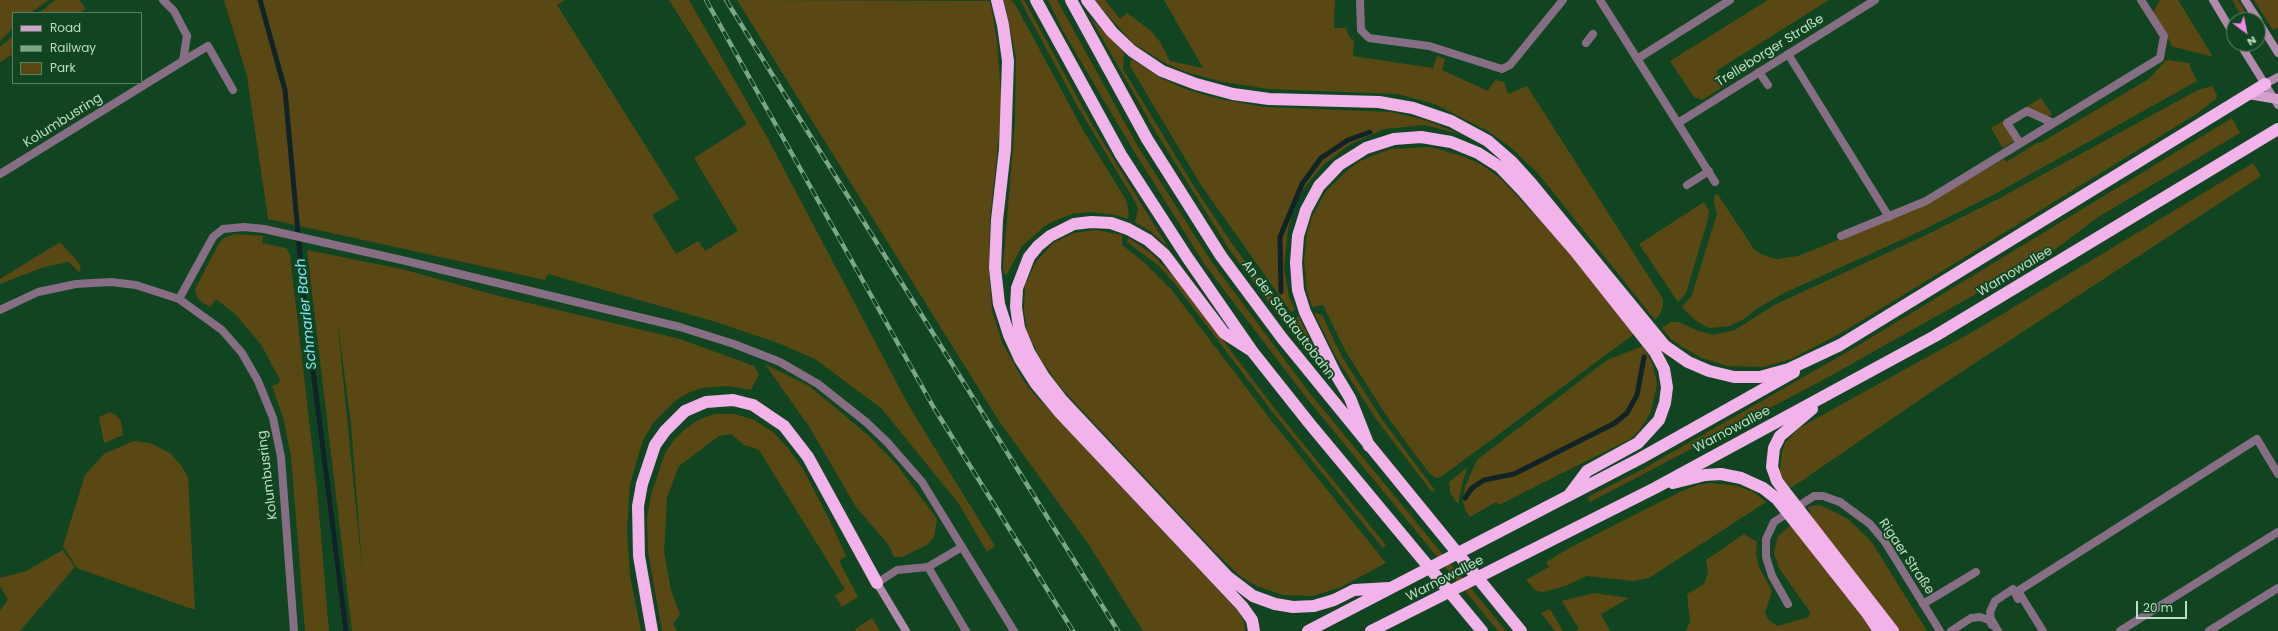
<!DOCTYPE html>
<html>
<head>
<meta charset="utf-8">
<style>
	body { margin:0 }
	#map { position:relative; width:2278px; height:631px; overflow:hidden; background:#114522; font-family:Poppins,sans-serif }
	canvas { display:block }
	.legend { position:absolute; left:12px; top:12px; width:130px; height:72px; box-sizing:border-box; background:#114522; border:1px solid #568262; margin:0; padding:5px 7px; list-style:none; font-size:12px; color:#bddec3 }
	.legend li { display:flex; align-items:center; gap:8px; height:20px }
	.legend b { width:20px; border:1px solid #568262 }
	.north { position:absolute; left:2226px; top:12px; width:40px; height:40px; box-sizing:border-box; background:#114522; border:1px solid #568262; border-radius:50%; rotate:148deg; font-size:11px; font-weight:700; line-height:16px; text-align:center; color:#bddec3 }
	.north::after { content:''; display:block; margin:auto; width:14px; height:18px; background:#f688ed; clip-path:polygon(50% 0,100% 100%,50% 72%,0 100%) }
	.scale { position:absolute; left:2136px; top:601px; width:51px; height:18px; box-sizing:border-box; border:2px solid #bddec3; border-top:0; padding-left:5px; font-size:12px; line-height:14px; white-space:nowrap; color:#bddec3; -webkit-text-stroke:3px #114522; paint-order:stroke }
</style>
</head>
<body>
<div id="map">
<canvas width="2278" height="631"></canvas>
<ul class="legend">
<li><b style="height:5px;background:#d39fcd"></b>Road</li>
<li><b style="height:5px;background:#7da588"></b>Railway</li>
<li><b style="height:11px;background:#594814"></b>Park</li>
</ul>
<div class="north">N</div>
<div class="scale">20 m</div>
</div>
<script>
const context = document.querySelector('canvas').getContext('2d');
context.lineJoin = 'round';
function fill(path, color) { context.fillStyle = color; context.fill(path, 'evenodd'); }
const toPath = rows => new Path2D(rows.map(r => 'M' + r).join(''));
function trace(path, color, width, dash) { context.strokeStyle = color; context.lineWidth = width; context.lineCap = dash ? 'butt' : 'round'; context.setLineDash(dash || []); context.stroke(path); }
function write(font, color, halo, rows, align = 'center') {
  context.font = font + ' Poppins,sans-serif'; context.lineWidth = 3.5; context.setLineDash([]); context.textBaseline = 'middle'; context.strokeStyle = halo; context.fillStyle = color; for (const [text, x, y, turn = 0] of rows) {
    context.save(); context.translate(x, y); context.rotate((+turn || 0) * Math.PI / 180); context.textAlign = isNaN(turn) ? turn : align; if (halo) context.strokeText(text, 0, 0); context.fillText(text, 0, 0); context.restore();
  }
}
fill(toPath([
	[0,0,48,0,31,13,13,13,13,28,0,41],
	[55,0,79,0,86,9,79,13,39,13],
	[224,0,565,0,557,5,679,199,652,215,676,254,698,241,705,251,738,231,694,158,747,124,669,0,689,0,768,139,909,406,995,546,987,552,959,504,882,409,815,359,778,343,716,322,548,274,545,280,268,219,247,76],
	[737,0,990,1,997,40,1002,108,990,218,989,274,992,310,1002,342,1023,380,1035,395,1239,612,1244,622,1245,631,1143,631,1089,545,999,421],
	[1004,0,1011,0,1016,6,1083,130,1126,200,1129,213,1128,219,1116,215,1090,212,1072,214,1054,221,1045,226,1022,246,1007,274,1004,274,1003,267,1015,123,1016,57],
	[1020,0,1024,0,1092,124,1168,247,1150,231,1135,222,1138,210,1136,203,1079,109],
	[1048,0,1057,0,1137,145,1211,261,1308,391,1506,631,1498,631,1305,396,1205,265,1132,148,1063,31],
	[1094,0,1105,0,1120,19,1127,13,1151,31,1160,42,1170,61,1203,68,1164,0,1335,0,1334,28,1346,28,1349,36,1354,42,1353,56,1433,68,1437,56,1445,59,1442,70,1488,91,1495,80,1504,82,1508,94,1527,86,1663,299,1663,307,1660,314,1655,320,1537,172,1509,146,1488,131,1435,104,1397,94,1269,89,1223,82,1186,72,1167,64,1134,44],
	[1768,0,1829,0,1716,71,1724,86,1702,100,1694,97,1670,61],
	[2160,0,2178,0,2213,57,2171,46,2171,43,2153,12],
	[2232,0,2238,0,2250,20,2244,20],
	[2254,0,2278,0,2278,28,2273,30],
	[1090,17,1124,53,1123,69,1195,188,1233,245,1288,319,1299,317,1313,346,1311,350,1305,351,1229,249,1157,134],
	[13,36,13,54,0,62,0,47],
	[1131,59,1163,79,1185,89,1215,98,1264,107,1391,112,1425,120,1463,135,1425,125,1384,129,1349,145,1322,166,1302,191,1293,210,1288,230,1284,268,1289,297,1295,310,1291,312,1201,185,1130,66],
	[2168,60,2190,63,2190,67,2197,81,1995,194,1921,231,1784,293,1756,309,1744,319,1729,326,1710,328,1705,326,1695,320,1682,307,1692,295,1711,233,1717,214,1714,203,1715,194,1718,195,1754,249,1761,254,1776,259,1798,256,1924,205,2004,159,2006,162,2037,143,2042,142,2149,79,2165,61],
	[2212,86,2217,95,2216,99,2196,114,1931,278,1841,333,1791,359,1763,367,1727,366,1702,358,1681,346,1672,340,1662,328,1671,322,1679,322,1696,330,1713,335,1735,330,1774,305,1924,236,1998,199,2198,90],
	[2041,98,2052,114,2046,118,2027,110,2019,114,2018,112],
	[2232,118,2240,133,2098,217,2056,249,1823,380,1590,502,1588,497,1643,469,1849,351],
	[2005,120,2017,139,2003,148,1991,128],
	[1431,147,1465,157,1482,165,1500,178,1571,253,1634,334,1441,477,1436,478,1429,473,1386,415,1346,352,1323,305,1312,307,1307,291,1304,262,1307,233,1312,217,1326,191,1349,169,1360,161,1390,149],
	[2253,163,2261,176,1937,388,1791,488,1785,482,1780,472,1782,453,1785,443,1799,428,1976,330],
	[1704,202,1709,211,1708,219,1686,293,1678,302,1639,244],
	[1096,230,1122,235,1122,245,1145,263,1171,289,1270,419,1386,563,1341,587,1313,596,1283,595,1257,586,1240,576,1214,551,1061,388,1040,358,1027,332,1024,310,1025,285,1036,262,1053,243,1073,233],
	[235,234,263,236,262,243,286,248,290,255,317,489,329,631,305,631,291,456,283,417,272,386,281,382,262,346,236,315,216,299,210,307,199,300,196,294,195,289,219,243,224,238],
	[1129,238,1151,253,1179,282,1278,413,1386,545,1383,548,1274,414,1175,284,1159,266,1127,242],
	[60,242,79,263,81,270,79,272,69,262,44,267,0,284,0,279],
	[307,250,402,269,495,295,680,339,754,366,759,374,751,390,727,386,702,388,690,392,676,400,654,422,643,440,630,484,627,530,630,576,641,631,352,631],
	[337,317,351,424,363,579],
	[1314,313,1322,315,1341,355,1381,418,1435,490,1432,492,1376,419,1336,357],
	[1643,346,1653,365,1657,384,1651,412,1639,431,1630,439,1499,505,1496,502,1470,517,1465,510,1463,501,1465,486,1477,460,1607,360],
	[765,364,809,386,869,436,897,465,937,519,934,537,927,545,902,557,894,557,888,544,856,507,810,428],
	[110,412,116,415,121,421,123,435,104,443,99,417],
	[715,414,735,414,754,420,773,432,788,448,803,469,832,525,846,556,839,561,858,597,842,607,835,596,845,589,759,450,744,445,731,434,719,436,679,466,667,497,664,552,671,590,680,614,673,624,677,631,662,631,648,551,647,518,651,495,665,453,675,439,685,429,698,420],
	[134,441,150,443,170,453,181,465,188,477,195,610,77,568,63,546,85,475,104,454],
	[1468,467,1463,480,1458,504,1450,493,1449,482],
	[1711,483,1737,486,1753,492,1766,502,1649,578,1633,581,1587,576,1565,586,1544,592,1536,591,1526,580,1549,567,1546,562,1571,547,1682,491,1697,485],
	[1820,505,1848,519,1871,541,1927,631,1893,631,1808,514,1811,512,1808,508,1810,506],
	[1791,525,1879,631,1686,631,1690,621,1687,594,1704,584,1708,573,1706,560,1744,534,1757,542,1756,554,1759,567,1772,591,1765,613,1768,619,1777,626,1809,617,1810,612,1779,568,1774,553,1778,536],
	[63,550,75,567,20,631,0,631,0,611,8,599,0,586,0,578,26,571],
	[1594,593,1629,598,1601,614,1610,631,1576,631,1579,629,1562,601],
	[1550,609,1563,631,1555,631,1541,613],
	[872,618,880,631,856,631,855,629]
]), '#594814');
trace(toPath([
	[260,0,285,90,304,299,346,631],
	[1281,292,1280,237,1302,184,1321,158,1348,140,1370,132],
	[1465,498,1472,488,1484,480,1514,474,1615,423,1627,413,1637,395,1644,357]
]), '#102428', 5);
trace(toPath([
	[163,0,174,11,187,36],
	[1360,0,1361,30,1369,38,1429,46,1502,69,1510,65,1563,0],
	[1586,43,1593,34],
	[1788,54,1889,217],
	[1637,59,1730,0],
	[183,61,208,46,233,90],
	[1759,72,1768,85],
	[2020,143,2007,123,2027,111,2053,123],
	[1687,185,1709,171],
	[1841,236,1926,201,2160,58,2164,36,2141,0],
	[928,567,966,631],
	[877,583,897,570,928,567,962,547,1014,631],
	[1788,604,1772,576,1766,557,1766,539,1774,522,1814,496,1823,496,1840,502],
	[1923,604,1976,572],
	[1951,631,1971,618,1980,617,1989,620,1992,625],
	[1998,631,1991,619,1990,612,1995,601,2013,589,2018,599],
	[2043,631,2018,591,2257,439,2278,474],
	[2120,631,2278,532]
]), '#876e84', 8);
trace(toPath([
	[1600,0,1715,182],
	[1678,123,1875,0],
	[0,174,183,61,187,36],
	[179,299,213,237,223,229,244,227,264,229,406,261,680,327,734,344,780,362,818,384,866,422,887,442,922,482,962,547],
	[0,310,38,292,76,284,111,282,136,285,179,299,222,330,242,353,258,381,273,418,281,457,294,631],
	[1840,502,1870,524,1885,542,1940,631],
	[2209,631,2278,588]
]), '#876e84', 8);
trace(toPath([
	[2213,0,2234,35],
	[2245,0,2258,20],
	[2258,21,2278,53],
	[2240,44,2278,105],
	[2265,84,2278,77],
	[877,583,906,631]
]), '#b28aad', 8);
trace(toPath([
	[2248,94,2278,99]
]), '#d39fcd', 10);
trace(toPath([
	[997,0,1003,25,1008,61,1005,149,997,220,995,268,999,304,1009,335,1020,359,1036,384,1060,413,1242,606,1252,620,1254,631],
	[1036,0,1121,155,1187,257,1252,351,1310,424,1482,631],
	[1071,0,1147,139,1221,256,1282,338,1521,631],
	[1087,0,1112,32,1132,51,1162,71,1196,84,1233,94,1269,99,1379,102,1413,108,1451,121,1488,141,1512,162,1531,183,1665,346,1688,362,1709,371,1734,377,1760,377,1789,369,1840,345,2265,84],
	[1252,351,1224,333,1165,255,1148,240,1128,229,1111,223,1091,222,1074,224,1050,236,1038,246,1029,257,1017,288,1016,307,1019,328,1029,352,1044,377,1061,399,1228,577,1253,596,1275,604,1293,607,1314,606,1334,600,1354,590,1389,588],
	[1812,409,1780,436,1774,448,1772,467,1777,481,1786,493,1893,631],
	[1369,446,1350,398,1335,373,1305,312,1298,290,1296,263,1298,236,1306,210,1319,186,1339,165,1366,148,1394,139,1421,137,1451,142,1478,153,1500,167,1522,190,1575,251,1655,352,1664,369,1667,387,1665,403,1659,420,1638,443,1587,471,1569,495],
	[1673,483,1705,475,1721,474,1741,478,1763,488,1777,499,1867,613,1879,631],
	[652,631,639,556,638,506,642,484,655,445,665,431,685,411,706,402,733,400,753,405,784,426,808,457,877,583],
	[1308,631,1641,458,1794,372],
	[1371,631,1655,488,1935,336,2278,129]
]), '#f1b3ea', 12);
const rail = toPath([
	[706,0,934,408,1073,631],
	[726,0,1118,631]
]);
trace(rail, '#7da588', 4.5);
trace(rail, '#114522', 3, [9]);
write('13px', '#bddec3', '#114522', [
	["Trelleborger Straße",1770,51,-32],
	["Kolumbusring",63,121,-32],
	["Warnowallee",2015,272,-31],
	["An der Stadtautobahn",1288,320,53],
	["Warnowallee",1732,430,-28],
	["Kolumbusring",268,475,-97],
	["Rigaer Straße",1906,557,56],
	["Warnowallee",1445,579,-27]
]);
write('italic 14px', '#7de5f8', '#114522', [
	["Schmarler Bach",307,314,-96]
]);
</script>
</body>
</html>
